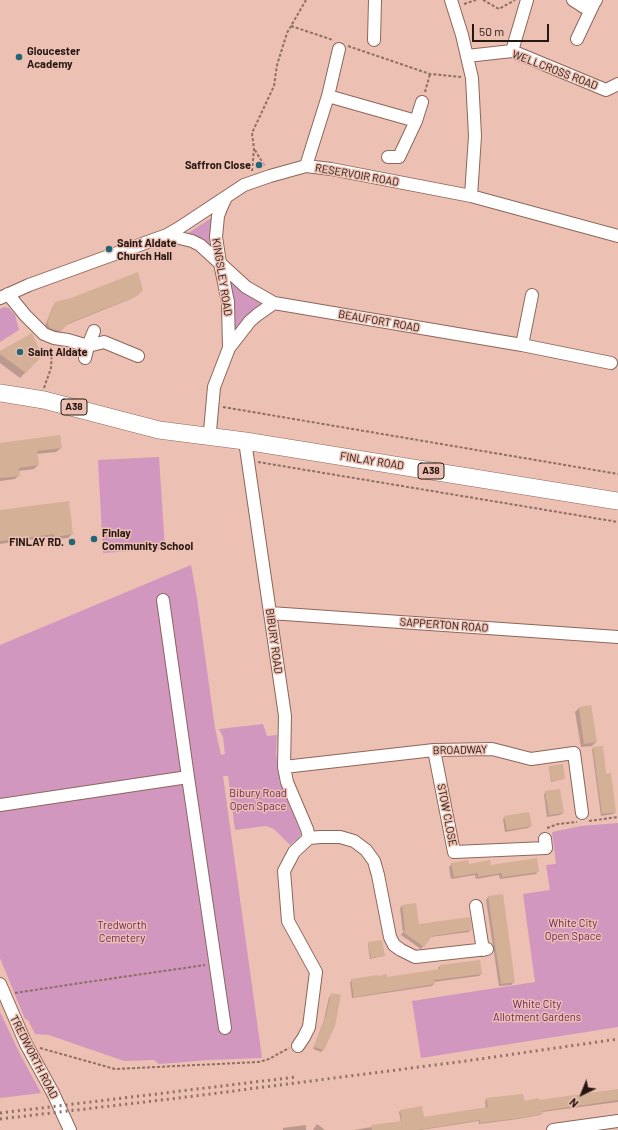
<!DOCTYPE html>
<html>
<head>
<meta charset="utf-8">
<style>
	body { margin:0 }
	#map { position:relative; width:618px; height:1130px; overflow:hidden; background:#ecc0b2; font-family:Barlow,sans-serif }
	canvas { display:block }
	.north { position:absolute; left:562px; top:1074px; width:40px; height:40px; -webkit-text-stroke:3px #ecc0b2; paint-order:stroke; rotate:223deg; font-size:11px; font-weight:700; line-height:16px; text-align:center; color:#271713 }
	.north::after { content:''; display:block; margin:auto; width:14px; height:18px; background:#271713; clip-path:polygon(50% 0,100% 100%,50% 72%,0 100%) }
	.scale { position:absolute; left:472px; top:24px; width:77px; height:18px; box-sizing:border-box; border:2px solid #271713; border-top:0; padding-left:5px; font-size:12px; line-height:14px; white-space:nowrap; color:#271713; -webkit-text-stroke:3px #ecc0b2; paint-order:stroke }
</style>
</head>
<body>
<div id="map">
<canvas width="618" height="1130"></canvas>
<div class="north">N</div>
<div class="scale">50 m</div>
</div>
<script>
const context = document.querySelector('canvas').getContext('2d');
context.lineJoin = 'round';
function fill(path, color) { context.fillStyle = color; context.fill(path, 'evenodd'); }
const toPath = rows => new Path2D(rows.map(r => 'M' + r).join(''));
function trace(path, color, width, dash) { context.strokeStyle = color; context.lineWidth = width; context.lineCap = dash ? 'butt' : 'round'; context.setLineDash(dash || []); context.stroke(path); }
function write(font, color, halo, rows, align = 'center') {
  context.font = font + ' Barlow,sans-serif'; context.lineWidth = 3; context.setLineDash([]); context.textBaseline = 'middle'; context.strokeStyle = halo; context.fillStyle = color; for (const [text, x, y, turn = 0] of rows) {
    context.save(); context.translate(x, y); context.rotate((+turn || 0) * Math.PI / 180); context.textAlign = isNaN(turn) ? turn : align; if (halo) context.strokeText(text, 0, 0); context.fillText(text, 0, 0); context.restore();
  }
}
fill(toPath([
	[214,216,211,246,187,234],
	[230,280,263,304,236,330,234,329],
	[4,307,9,308,15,315,19,330,0,342,0,309],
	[159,457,165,549,103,553,98,460],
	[191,565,197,598,215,728,221,755,225,754,223,737,219,729,263,724,267,736,277,735,276,753,280,782,301,834,299,838,290,845,274,829,266,826,235,830,228,776,223,776,262,1058,209,1060,159,1064,154,1060,124,1061,49,1035,35,1034,28,1020,25,1019,0,958,0,645],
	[618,823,618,1027,421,1058,412,1001,535,982,523,894,550,890,546,865,556,864,552,832,581,826],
	[0,1012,21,1056,41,1093,0,1098]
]), '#d197bf');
fill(toPath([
	[139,293,133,298,66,325,58,334,48,331,45,326,53,306,55,303],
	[0,352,41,356,20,378,0,363],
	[0,444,61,448,56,452,36,454,38,465,34,469,19,471,19,475,15,479,0,481],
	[0,511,72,534,68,538,51,540,50,537,0,544],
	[591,706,596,742,592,746,581,747,575,712,579,708],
	[594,748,605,775,615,812,613,814,601,816,592,749],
	[550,767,564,779,551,782,549,768],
	[546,792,563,813,560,815,547,817,544,794],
	[505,817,531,826,528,828,505,832,503,819],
	[452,864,490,866,538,871,536,874,500,879,499,875,476,879,475,875,451,879,449,867],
	[502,895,514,982,511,985,499,986,486,900,488,897],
	[402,906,418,925,471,930,469,932,430,937,421,949,401,935,403,932,400,908],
	[369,943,384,956,370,959,368,944],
	[440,966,481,974,479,976,433,982,434,984,432,986,352,998,350,982,352,980,386,978,439,970,438,968],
	[332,994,334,1026,323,1050,321,1052,313,1049,324,1020,329,997],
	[618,1090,618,1102,542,1112,540,1115,518,1119,479,1124,479,1121,421,1130,354,1130,401,1122,399,1112,401,1110,423,1118,486,1109,485,1101,487,1099,524,1102,538,1101],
	[317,1124,325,1130,313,1130],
	[306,1125,306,1130,283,1130,283,1128]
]), '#0003');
fill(toPath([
	[138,272,143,290,137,296,69,323,61,331,50,328,47,323,55,302,71,298],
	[32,333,42,356,26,373,0,354,0,351],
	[60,435,62,448,37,451,39,465,19,468,20,476,0,478,0,443],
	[69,501,73,534,55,537,54,534,0,541,0,510],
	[591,705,597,742,584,744,579,707],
	[603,746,606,774,611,773,616,812,602,814,593,747],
	[563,764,565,779,551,781,549,766],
	[560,789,564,813,549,815,545,791],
	[529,812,532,826,507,830,504,816],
	[537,858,539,872,502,877,502,873,478,877,478,873,454,877,451,863,468,860,469,864,490,860,491,865],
	[503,894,515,982,501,984,488,896],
	[416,903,419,924,470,917,472,930,432,936,424,947,403,932,405,929,402,905],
	[382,940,385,956,371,958,368,942],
	[480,960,482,974,434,980,435,984,354,997,351,979,378,975,378,976,387,974,387,977,440,969,440,965],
	[331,993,341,995,335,1026,324,1050,314,1047,326,1016],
	[618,1089,618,1100,542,1111,543,1114,521,1118,480,1123,480,1120,417,1130,372,1130,371,1125,402,1121,400,1110,422,1106,424,1117,488,1107,486,1098,523,1094,525,1101,539,1098,539,1100]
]), '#d3b096');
const minor = toPath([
	[451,0,462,35,472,78,475,136,471,196],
	[573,0,584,7,594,3,596,0],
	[577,39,594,3],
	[374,40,375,0],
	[512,51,527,0],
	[467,56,512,51,606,90,618,84],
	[328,96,416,121],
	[388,157,399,157,416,121,422,102],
	[306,166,328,96,339,49],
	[167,235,192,241,200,245,246,287,274,303,522,345,611,363],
	[8,294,25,315,44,334,54,338,68,340,88,346,104,342,138,356],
	[0,298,29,285,167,235,179,228,244,185,270,176,306,166,331,169,471,196,618,236],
	[522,345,532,295],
	[229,348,250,321,257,315,274,303],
	[85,358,88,346,94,331],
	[210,431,214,387,229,348,228,302,220,263,216,237,218,216,221,208,226,197],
	[245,441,285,716,284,767,287,782,307,829,309,838,294,852,284,871,288,921,316,972,309,1027,304,1037,298,1046],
	[270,613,618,637],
	[434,750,454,852,546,848,545,839],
	[284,767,434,750,492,749,531,759,574,753,582,813],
	[188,777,225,1028],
	[0,805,188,777,163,600],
	[309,838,320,837,340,837,354,841,366,850,374,861,378,875,390,937,394,945,401,950,415,957,487,949],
	[476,906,483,950],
	[0,984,26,1044,53,1093,70,1130],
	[553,1130,618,1121]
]);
const highway = toPath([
	[0,393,44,400,159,430,245,441,618,501]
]);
trace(minor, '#8d665a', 14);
trace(highway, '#8d665a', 18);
trace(toPath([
	[483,0,499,9,515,0],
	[464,4,476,0],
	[291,26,333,40],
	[348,46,430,74,461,77],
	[425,92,430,74],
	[255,150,265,167],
	[252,171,254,149,252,133,274,86,277,65,287,33,306,0],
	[44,388,51,368,52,350,51,348],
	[223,407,618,474],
	[258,462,618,522],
	[589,821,618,817],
	[547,828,558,824,577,822],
	[15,993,81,983,205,965],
	[40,1048,115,1069,259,1062,269,1059,289,1048]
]), '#8d6f66', 2, [3, 2]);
trace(minor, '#fff', 12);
trace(highway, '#fff', 17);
trace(toPath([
	[0,1113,296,1077],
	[0,1119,187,1097,466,1061,618,1039]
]), '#8f7067', 3, [2, 4]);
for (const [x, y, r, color] of [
	[19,57,4,"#216577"],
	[259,165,4,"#216577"],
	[109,249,4,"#216577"],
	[20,352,4,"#216577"],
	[94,539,4,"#216577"],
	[72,542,4,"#216577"]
]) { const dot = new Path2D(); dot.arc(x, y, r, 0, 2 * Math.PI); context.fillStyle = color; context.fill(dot); trace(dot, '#ecc0b2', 1.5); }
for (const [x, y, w] of [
	[74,407,26],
	[431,471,26]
]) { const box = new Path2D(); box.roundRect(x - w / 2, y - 8, w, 16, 3); context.fillStyle = '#ecc0b2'; context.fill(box); trace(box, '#271713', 1); }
write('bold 10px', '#271713', null, [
	["A38",74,407],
	["A38",431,471]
]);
write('bold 11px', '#271713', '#ecc0b2', [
	["Gloucester",27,51],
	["Academy",27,64],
	["Saffron Close",251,165,"right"],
	["Saint Aldate",117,243],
	["Church Hall",117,256],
	["Saint Aldate",28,352],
	["Finlay",102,533],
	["Community School",102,546],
	["FINLAY RD.",64,542,"right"]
], 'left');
write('11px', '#271713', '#ecc0b2', [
	["WELLCROSS ROAD",555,70,21],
	["RESERVOIR ROAD",357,175,10],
	["KINGSLEY ROAD",222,277,81],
	["BEAUFORT ROAD",379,321,10],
	["FINLAY ROAD",372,461,9],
	["SAPPERTON ROAD",444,625,4],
	["BIBURY ROAD",274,641,82],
	["BROADWAY",460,750,-1],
	["STOW CLOSE",447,815,79],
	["TREDWORTH ROAD",34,1057,63]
]);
write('11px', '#6e265c', '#ecc0b2', [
	["Bibury Road",258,793],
	["Open Space",258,806],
	["White City",573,923],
	["Open Space",573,936],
	["Tredworth",122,925],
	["Cemetery",122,938],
	["White City",537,1004],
	["Allotment Gardens",537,1017]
]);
</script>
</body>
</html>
